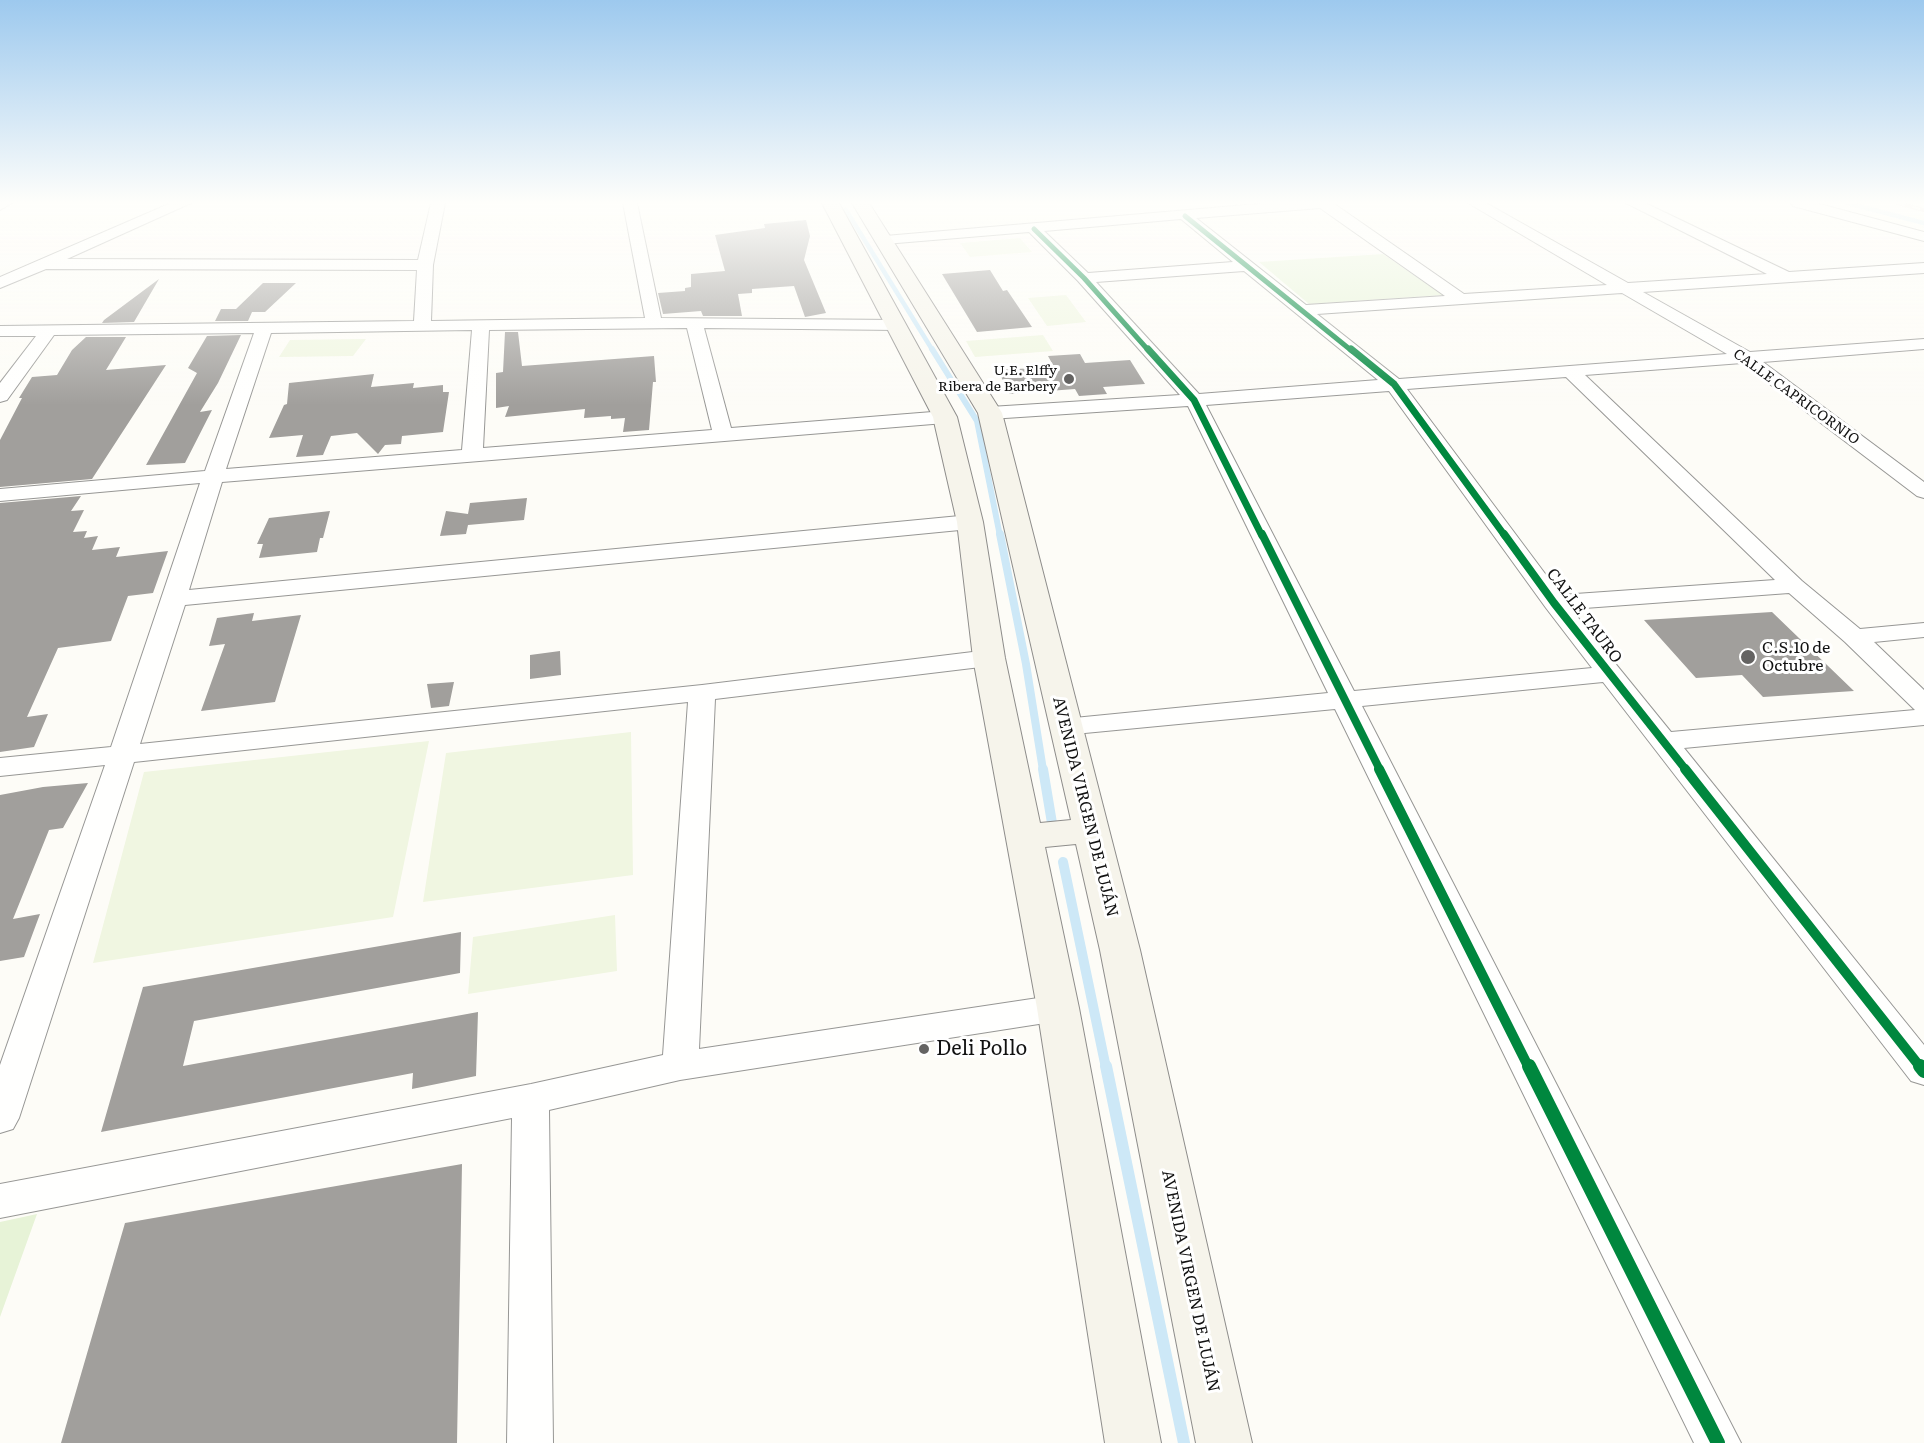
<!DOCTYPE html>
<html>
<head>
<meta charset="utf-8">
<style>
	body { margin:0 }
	canvas { display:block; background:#fdfcf7 }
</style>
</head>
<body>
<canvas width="1924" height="1443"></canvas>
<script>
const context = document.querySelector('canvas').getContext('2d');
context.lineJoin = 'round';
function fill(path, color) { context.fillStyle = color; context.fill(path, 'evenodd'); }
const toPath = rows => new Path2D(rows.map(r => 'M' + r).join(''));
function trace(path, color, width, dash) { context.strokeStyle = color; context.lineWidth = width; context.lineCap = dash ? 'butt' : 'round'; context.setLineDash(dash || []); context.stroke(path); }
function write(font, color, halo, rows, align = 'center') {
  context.font = font + ' Literata,serif'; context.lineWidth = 6; context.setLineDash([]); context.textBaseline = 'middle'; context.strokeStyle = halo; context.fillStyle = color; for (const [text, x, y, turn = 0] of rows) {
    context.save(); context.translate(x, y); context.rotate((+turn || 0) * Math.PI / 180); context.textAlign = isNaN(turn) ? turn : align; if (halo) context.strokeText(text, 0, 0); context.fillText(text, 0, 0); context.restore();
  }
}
fill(toPath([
	[1383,254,1443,295,1309,304,1259,262],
	[37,1214,0,1317,0,1222]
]), '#e7f3d7');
fill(toPath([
	[1020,238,1032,252,970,257,960,243],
	[1066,295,1086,322,1047,326,1028,298],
	[1043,335,1053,351,975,357,966,341],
	[366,339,353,356,279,357,290,340],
	[631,732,633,875,423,902,446,753],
	[429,741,393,917,93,963,144,772],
	[615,915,617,971,468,994,473,937]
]), '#f0f6e1');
trace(toPath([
	[1847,203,1924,223],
	[846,210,933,351]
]), '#cde8f7', 4.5);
trace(toPath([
	[932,349,977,421,1000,536]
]), '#cde8f7', 6);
trace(toPath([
	[1000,534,1026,664,1043,770]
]), '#cde8f7', 8);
trace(toPath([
	[1043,769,1052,823],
	[1063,862,1106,1068]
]), '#cde8f7', 10);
trace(toPath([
	[1106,1066,1184,1443]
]), '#cde8f7', 12);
fill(toPath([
	[806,220,810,236,804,260,826,313,805,317,794,286,752,289,752,293,738,294,742,316,703,316,701,311,663,314,658,293,685,291,685,288,691,287,691,274,725,271,715,235,765,228,764,224],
	[990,270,1003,291,1007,290,1032,327,977,332,942,274],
	[159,279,134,322,102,323,104,320],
	[263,283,296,283,265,312,252,312,248,321,215,321,221,309,236,309],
	[505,332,518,332,522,366,654,356,656,382,653,382,649,430,623,432,625,418,611,419,611,416,584,418,585,409,505,417,509,406,496,408,496,373,503,372],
	[241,335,218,383,200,412,212,410,185,463,146,465,197,373,188,368,207,336],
	[86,337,126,337,106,370,166,365,92,479,0,487,0,440,22,398,19,398,32,377,57,375,72,350],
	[1080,354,1085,363,1130,360,1145,384,1103,387,1107,394,1079,396,1075,389,1009,394,998,370,1054,367,1048,356],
	[374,374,371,387,414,383,413,388,443,385,443,392,449,392,443,432,402,436,401,444,385,445,378,454,357,433,331,436,323,455,296,457,303,435,269,438,284,405,287,404,289,383],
	[81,496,71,511,84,510,73,532,87,531,84,538,98,536,92,550,120,547,116,557,168,551,153,593,128,596,111,641,58,648,27,717,48,714,34,747,0,752,0,503],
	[527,498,524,520,468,525,466,534,440,536,446,511,468,514,470,503],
	[330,511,323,538,320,538,317,552,259,558,263,544,257,544,269,518],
	[1772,612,1854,691,1763,697,1742,675,1696,678,1644,620],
	[254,613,252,621,301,615,275,702,201,711,225,644,209,646,217,618],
	[560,651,561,675,530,679,530,655],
	[454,682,449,706,431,708,427,684],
	[88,783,63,828,49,830,13,919,40,914,24,957,0,961,0,795,43,787],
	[461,932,460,973,194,1021,183,1066,478,1012,476,1076,412,1089,413,1073,101,1132,143,987],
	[462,1164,457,1443,61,1443,125,1223]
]), '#a19f9c');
const minor = toPath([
	[171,203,191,203,67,259,418,260,431,203,445,203,433,265,431,321,645,318,623,203,637,203,661,318,897,320,903,321,905,325,903,329,897,330,704,328,731,428,945,411,952,413,955,417,952,421,945,423,222,482,189,590,970,515,978,517,981,522,978,527,970,529,185,605,140,744,702,685,989,650,998,653,1002,658,998,663,989,666,715,699,699,1049,1058,995,1070,999,1075,1008,1070,1017,1058,1021,680,1080,549,1110,553,1443,507,1443,512,1118,0,1218,0,1184,531,1084,663,1055,688,702,134,762,19,1118,13,1129,0,1133,0,1065,105,765,0,776,0,758,111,747,200,483,0,501,0,489,205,471,254,333,54,335,7,400,0,402,0,383,36,336,0,336,0,326,414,321,417,270,46,269,0,288,0,277,171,203],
	[687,328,712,430,483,448,489,330,687,328],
	[472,330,462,450,226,469,271,333,472,330],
	[1270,203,1333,203,1464,294,1607,285,1468,203,1486,203,1628,283,1767,274,1626,203,1645,203,1789,272,1924,263,1924,273,1643,292,1750,352,1924,339,1924,349,1763,362,1924,482,1924,498,1917,496,1742,363,1585,375,1802,581,1860,629,1924,623,1924,637,1874,642,1924,690,1924,725,1684,748,1924,1045,1924,1085,1911,1081,1603,682,1362,706,1741,1443,1694,1443,1335,709,1064,735,1054,733,1050,727,1054,721,1064,719,1328,693,1188,406,990,419,983,417,980,413,983,409,990,407,1180,395,1078,281,1029,232,885,244,878,240,885,236,1270,203],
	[1320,208,1445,296,1306,305,1196,218,1320,208],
	[1181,219,1233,262,1088,273,1044,231,1181,219],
	[1244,271,1378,380,1199,394,1096,282,1244,271],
	[1622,293,1727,354,1399,379,1317,314,1622,293],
	[1566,377,1775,580,1561,595,1407,389,1566,377],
	[1389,391,1546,608,1592,668,1354,691,1206,405,1389,391],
	[1789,593,1845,642,1915,710,1671,732,1571,609,1789,593],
	[1791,203,1816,203,1924,232,1924,241,1793,206,1791,203]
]);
const tertiary = toPath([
	[0,203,12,203,0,210,0,203]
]);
const secondary = toPath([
	[822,203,839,203,957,417,983,522,1005,658,1040,823,1071,820,978,413,852,203,869,203,1002,413,1140,950,1252,1443,1196,1443,1100,950,1076,844,1045,847,1079,1008,1161,1443,1105,1443,1037,1008,973,658,957,522,933,417,822,203]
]);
trace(minor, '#979795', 2);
trace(tertiary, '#979795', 2);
trace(secondary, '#8e8d8b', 2);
fill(minor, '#fffffe');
fill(tertiary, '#fffffe');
fill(secondary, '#f6f4eb');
const rail = toPath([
	[1897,203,1924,210]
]);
trace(rail, '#d9c6c7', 4);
trace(rail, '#fff', 2, [8]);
trace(toPath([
	[1185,216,1352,351],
	[1034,229,1084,278,1149,351]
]), '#00873e', 5);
trace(toPath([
	[1148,349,1194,400,1262,536],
	[1351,349,1394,384,1505,536]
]), '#00873e', 7);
trace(toPath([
	[1262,534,1380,770],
	[1504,534,1554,603,1686,770]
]), '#00873e', 8);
trace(toPath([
	[1379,769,1529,1068],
	[1685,769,1921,1068]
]), '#00873e', 10);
trace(toPath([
	[1529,1066,1718,1443],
	[1920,1066,1924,1071]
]), '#00873e', 14);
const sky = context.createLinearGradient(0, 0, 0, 405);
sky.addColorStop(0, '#9dc9ee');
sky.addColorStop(0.5, '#fefefb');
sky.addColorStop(1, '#fefefb00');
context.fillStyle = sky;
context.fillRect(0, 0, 1924, 405);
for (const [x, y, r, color] of [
	[1069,379,6,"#646362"],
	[1748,657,8,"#646362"],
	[924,1049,6,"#646362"]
]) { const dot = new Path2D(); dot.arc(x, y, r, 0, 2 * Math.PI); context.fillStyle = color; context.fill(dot); trace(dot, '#fff', 2); }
write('14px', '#111', '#fff', [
	["U.E. Elffy",1057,371],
	["Ribera de Barbery",1057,387]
], 'right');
write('14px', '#111', '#fff', [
	["CALLE CAPRICORNIO",1796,397,36]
]);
write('16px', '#111', '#fff', [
	["CALLE TAURO",1584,616,53],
	["AVENIDA VIRGEN DE LUJÁN",1085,807,76],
	["AVENIDA VIRGEN DE LUJÁN",1190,1281,78]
]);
write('16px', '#111', '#fff', [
	["C.S.10 de",1762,648],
	["Octubre",1762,666]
], 'left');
write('20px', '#111', '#fff', [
	["Deli Pollo",936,1049]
], 'left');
</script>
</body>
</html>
